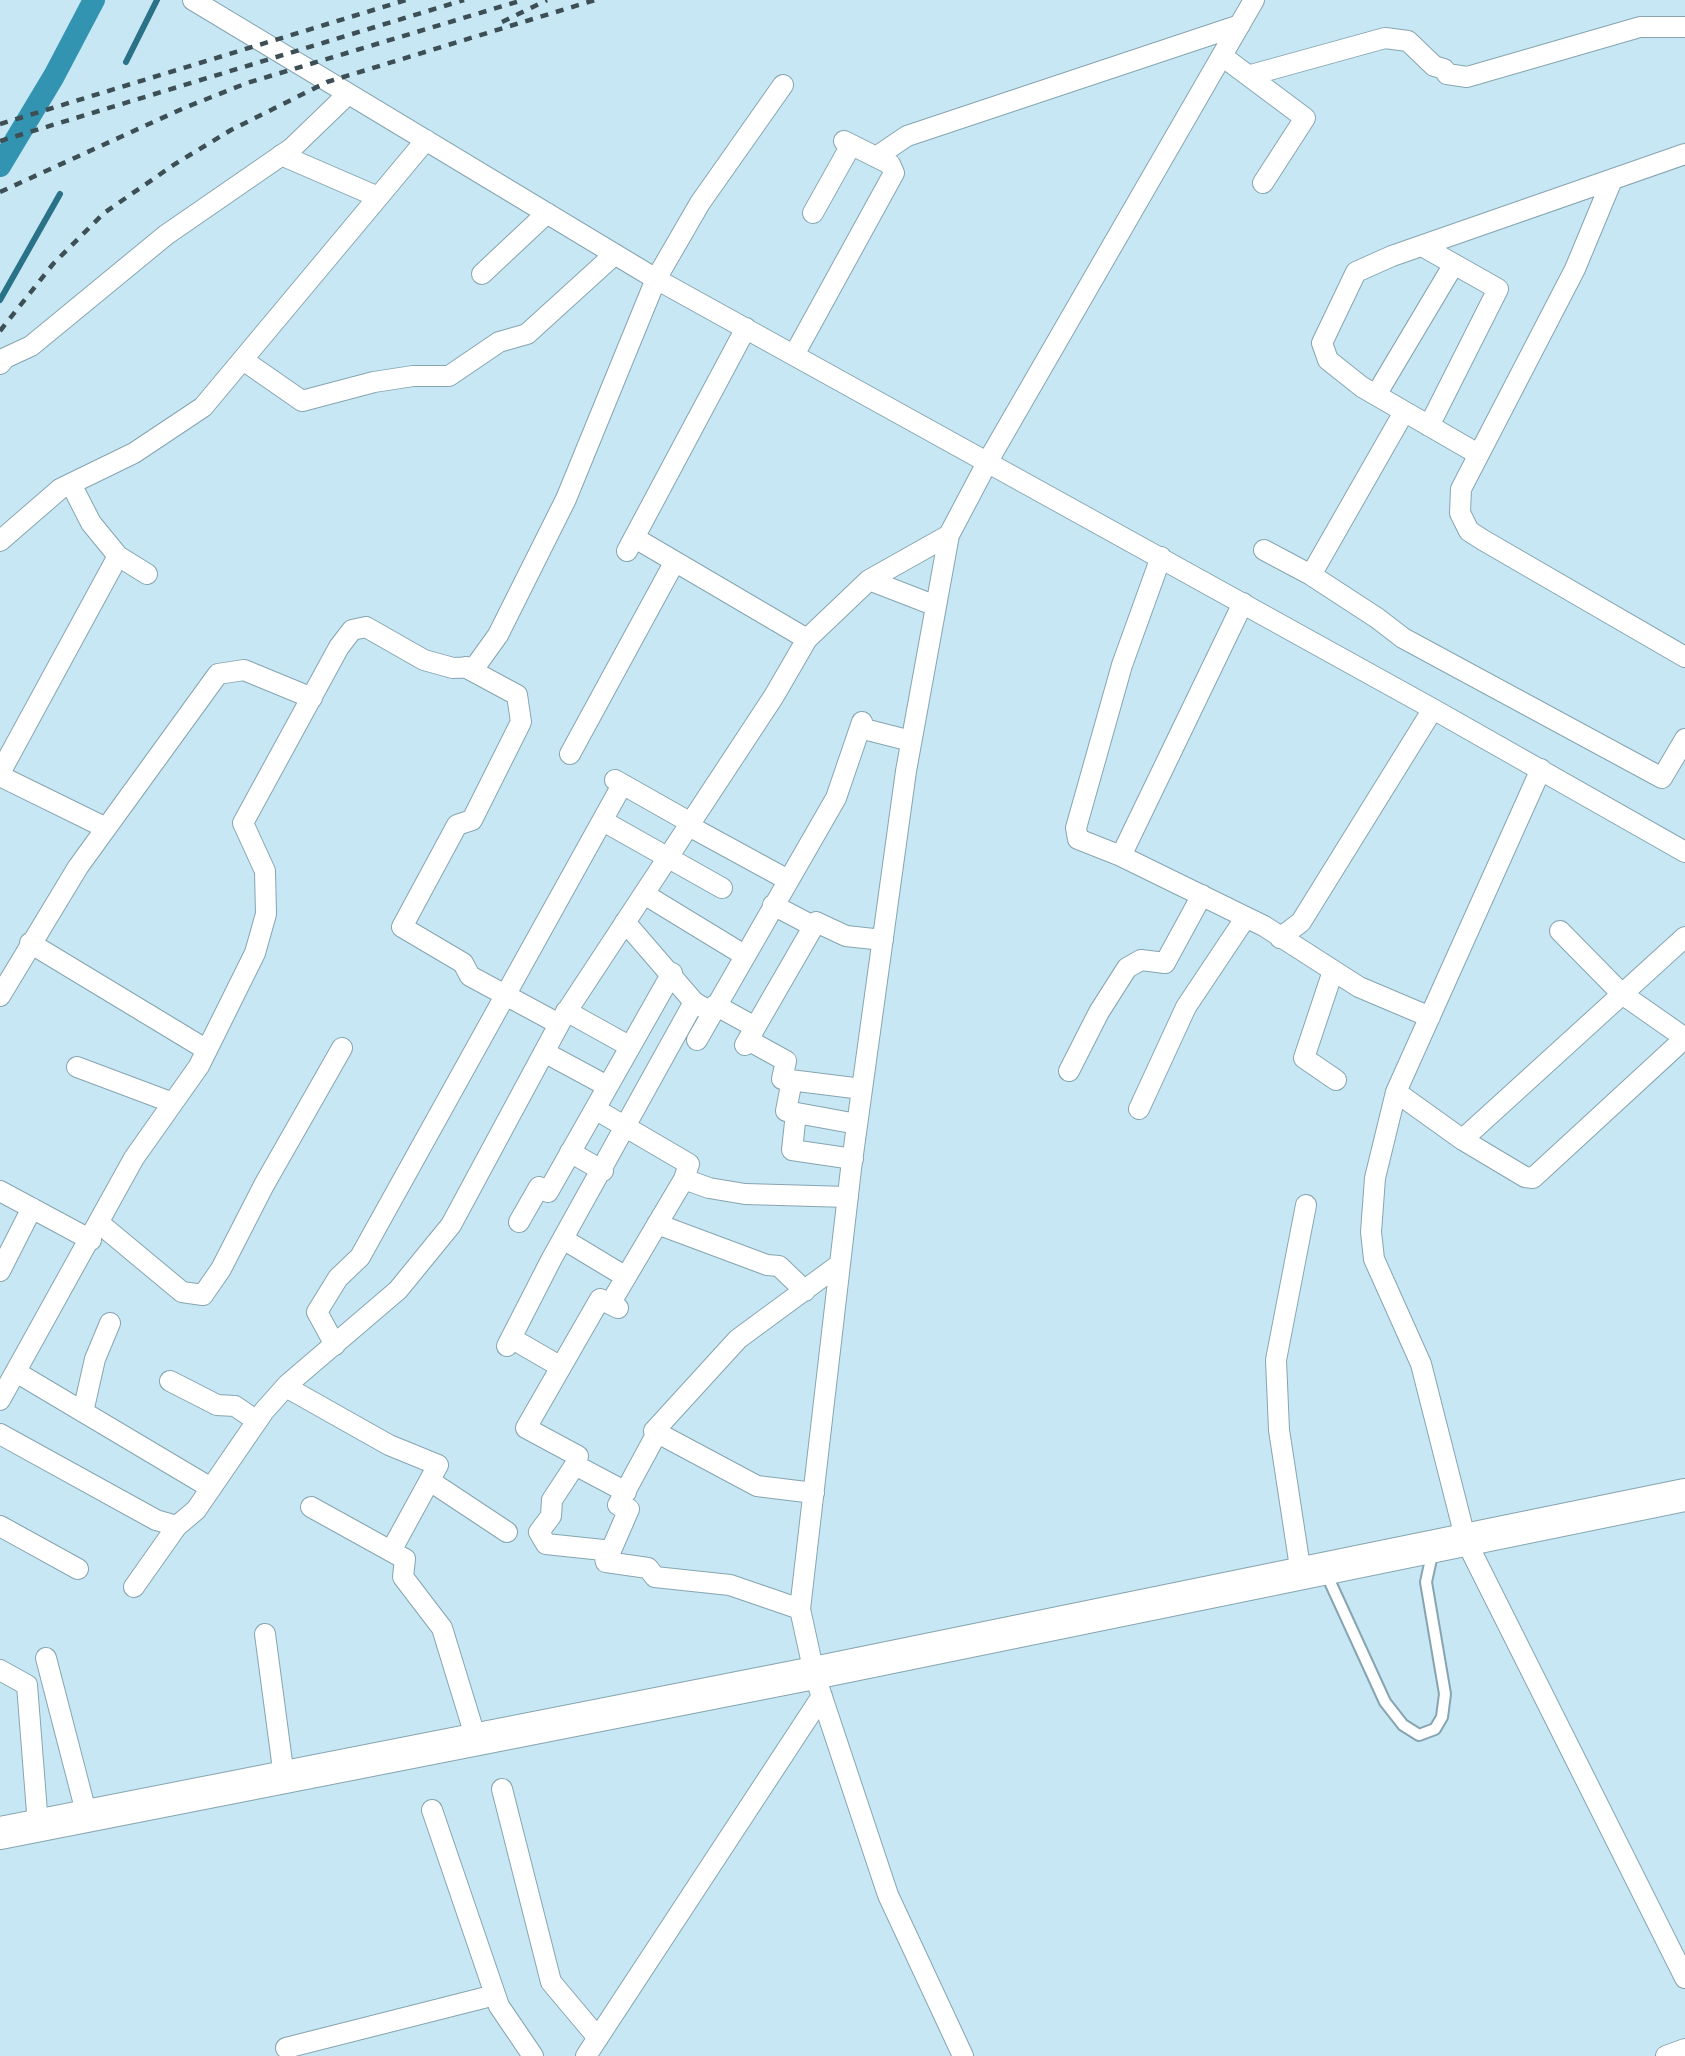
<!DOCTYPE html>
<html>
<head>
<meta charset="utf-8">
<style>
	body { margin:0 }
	canvas { display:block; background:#c6e7f3 }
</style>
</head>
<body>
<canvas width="1685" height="2056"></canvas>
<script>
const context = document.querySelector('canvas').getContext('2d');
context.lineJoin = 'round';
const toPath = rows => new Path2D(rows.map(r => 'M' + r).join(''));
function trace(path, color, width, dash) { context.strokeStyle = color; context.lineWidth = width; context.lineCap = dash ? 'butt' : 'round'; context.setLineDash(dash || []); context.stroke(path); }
trace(toPath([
	[126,62,157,0],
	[0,300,60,194]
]), '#2a7287', 6);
trace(toPath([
	[0,166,54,76,94,0]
]), '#3394b1', 22);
const service = toPath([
	[1325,1571,1385,1702,1403,1725,1419,1735,1435,1729,1442,1717,1445,1694,1426,1582,1433,1550]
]);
const minor = toPath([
	[193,0,656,279,1433,709,1685,852],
	[1222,56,1305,118,1263,183],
	[1251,75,1385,38,1408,41,1434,66,1444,69,1447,74,1467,77,1640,27,1685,27],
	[281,155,378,197],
	[876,157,907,136,1240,25],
	[1612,180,1575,269,1461,489,1460,513,1469,531,1483,540,1685,657],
	[813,213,851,145],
	[1422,246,1498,289,1429,426],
	[482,274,547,213],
	[794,355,894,173,890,164,844,141],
	[243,360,302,401,374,382,413,376,449,376,499,342,527,334,615,254],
	[0,364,5,358,31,346,166,235,292,148,348,94],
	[1376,395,1454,264],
	[1478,454,1362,387,1328,360,1322,343,1356,272,1392,256,1685,154],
	[71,484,91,523,118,556,147,574],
	[635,538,807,639],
	[0,541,60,489,134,453,203,407,426,140],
	[1264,550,1311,575,1377,618,1403,638,1662,778,1685,739],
	[627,551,746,328],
	[1161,557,1122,665,1076,828,1078,839,1121,856,1264,926,1359,987,1430,1017],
	[1311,575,1404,412],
	[869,580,936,606],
	[465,667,517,695,521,722,472,820,457,825,402,927,463,963,470,976,559,1024],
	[860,728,911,741],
	[570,754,674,563],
	[1541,769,1396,1092,1375,1178,1371,1232,1374,1259,1421,1364,1466,1541,1685,1978],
	[0,773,118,556],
	[0,776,106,828],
	[615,780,691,823],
	[603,821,722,888],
	[689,826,788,880],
	[1121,856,1243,603],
	[644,894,744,955],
	[773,905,813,926],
	[625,922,694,1002,704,1008],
	[1560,931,1622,994,1685,1038],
	[1280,938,1301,922,1433,709],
	[30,943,207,1050],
	[1333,971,1304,1058,1336,1080],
	[0,996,78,867,218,674,244,670,312,698],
	[715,1005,755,1027],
	[566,1011,629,1046],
	[697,1040,836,798,862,722],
	[748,1040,786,1061,782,1079,862,1089],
	[745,1045,816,922,846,936,883,940],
	[544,1052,607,1086],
	[77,1067,173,1103],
	[1069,1071,1099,1012,1127,968,1141,960,1165,963,1202,895],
	[792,1080,786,1111,857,1124],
	[1396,1092,1463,1140,1525,1177,1533,1178,1685,1038],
	[595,1109,689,1164,684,1179,610,1304],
	[1139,1109,1186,1007,1246,917],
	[796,1113,792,1150,853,1159],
	[1463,1139,1685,937],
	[570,1152,603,1171],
	[684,1179,709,1188,745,1194,848,1197],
	[0,1191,91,1240],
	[519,1222,539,1187,548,1192,672,973],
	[99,1223,182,1292,203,1295,221,1269,264,1185,342,1048],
	[657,1224,767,1265,779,1266,805,1291],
	[563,1239,626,1277],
	[0,1271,32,1208],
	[618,1308,600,1299,526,1428,578,1456,575,1465,626,1492],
	[511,1338,561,1367],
	[335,1345,317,1312,338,1278,360,1257,622,785],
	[507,1346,551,1260,694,1002],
	[16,1372,211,1488],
	[170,1381,217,1405,235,1406,257,1421],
	[286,1387,389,1445,438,1465,391,1551],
	[0,1400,134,1158,199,1066,255,953,266,914,265,871,243,823,339,647,352,630,366,627,424,660,453,668,475,667,498,635,566,499,656,279,700,203,783,85],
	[83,1412,95,1359,110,1323],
	[0,1434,156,1520,177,1526,196,1510,264,1411,288,1384,398,1290,451,1225,563,1017,774,696,807,639,869,580,949,535],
	[575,1465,552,1500,551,1516,539,1532,546,1544,603,1550,606,1562,648,1568,655,1577,730,1585,800,1609],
	[430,1481,507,1532],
	[814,1493,757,1486,654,1431,738,1339,840,1264],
	[311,1507,405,1559,403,1577,442,1628,476,1739],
	[0,1526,78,1569],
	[606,1562,629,1509,618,1505,657,1433],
	[1301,1574,1279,1430,1276,1360,1306,1205],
	[134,1587,177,1526],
	[265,1634,284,1777],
	[46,1658,87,1816],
	[0,1670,27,1685,38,1825],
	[502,1789,551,1982,598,2038],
	[432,1810,499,2006,533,2056],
	[286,2048,495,1995],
	[586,2056,822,1696],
	[963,2056,888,1895,814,1673,800,1609,851,1169,906,771,949,535,988,461,1254,0],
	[1666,2056,1685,2049]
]);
const primary = toPath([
	[0,1833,814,1673,1685,1495]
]);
trace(service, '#86a5b0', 14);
trace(minor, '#86a5b0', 22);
trace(primary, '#86a5b0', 34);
trace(service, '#fff', 10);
trace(minor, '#fff', 20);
trace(primary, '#fff', 32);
trace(toPath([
	[502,22,547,0],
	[0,124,406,0],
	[0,141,464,0],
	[0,192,184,108,247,83,523,0],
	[0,331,53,264,104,213,175,164,231,130,327,82,595,0]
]), '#3d4e54', 4.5, [8, 8]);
</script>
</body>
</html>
